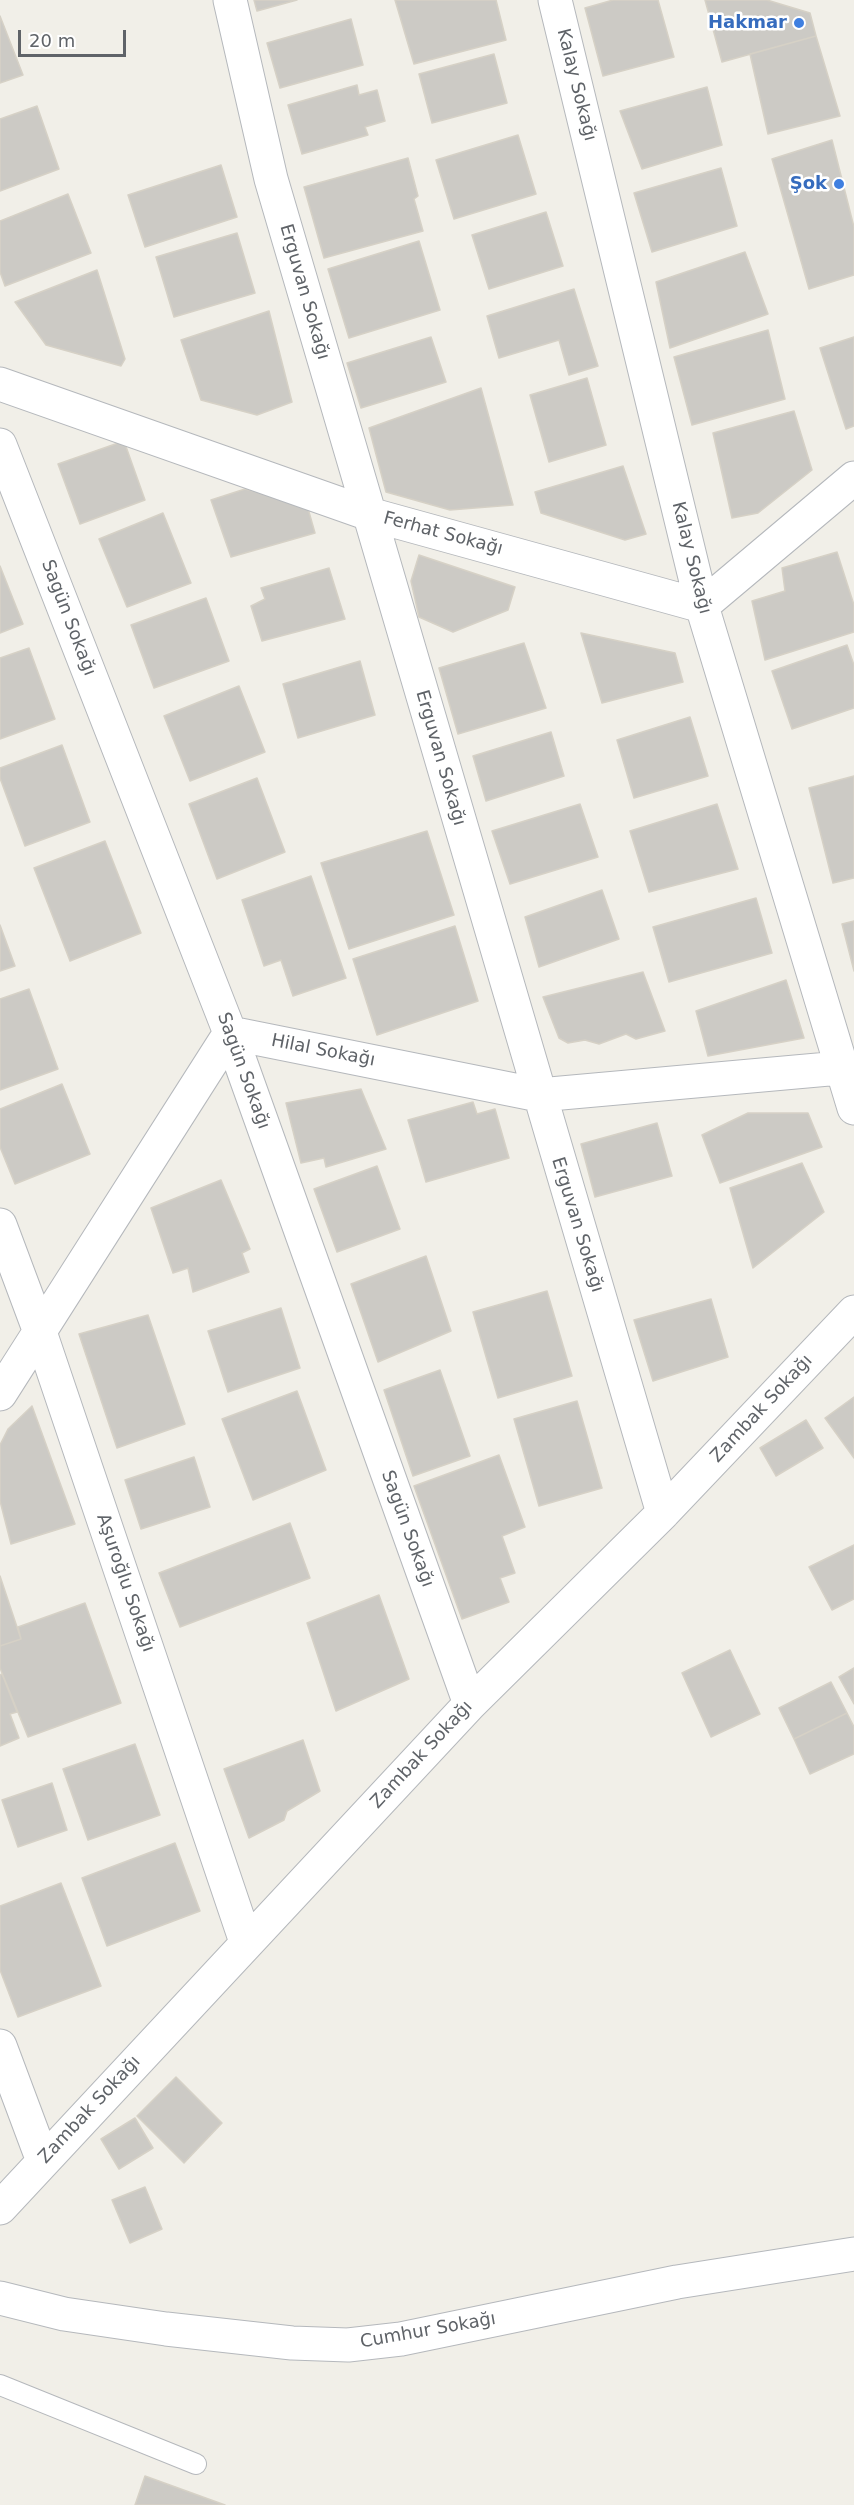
<!DOCTYPE html>
<html>
<head>
<meta charset="utf-8">
<style>
	body { margin:0 }
	#map { position:relative; width:854px; height:2505px; overflow:hidden; background:#f1efe8; font-family:"DejaVu Sans",sans-serif }
	canvas { display:block }
	.scale { position:absolute; left:18px; top:30px; width:108px; height:27px; box-sizing:border-box; border:3px solid #5f6368; border-top:0; padding-left:8px; font-size:18px; line-height:21px; white-space:nowrap; color:#5f6368; -webkit-text-stroke:4px #fff; paint-order:stroke }
</style>
</head>
<body>
<div id="map">
<canvas width="854" height="2505"></canvas>
<div class="scale">20 m</div>
</div>
<script>
const context = document.querySelector('canvas').getContext('2d');
context.lineJoin = 'round';
function fill(path, color) { context.fillStyle = color; context.fill(path, 'evenodd'); }
const toPath = rows => new Path2D(rows.map(r => 'M' + r).join(''));
function trace(path, color, width, dash) { context.strokeStyle = color; context.lineWidth = width; context.lineCap = dash ? 'butt' : 'round'; context.setLineDash(dash || []); context.stroke(path); }
function write(font, color, halo, rows, align = 'center') {
  context.font = font + ' "DejaVu Sans",sans-serif'; context.lineWidth = 5; context.setLineDash([]); context.textBaseline = 'middle'; context.strokeStyle = halo; context.fillStyle = color; for (const [text, x, y, turn = 0] of rows) {
    context.save(); context.translate(x, y); context.rotate((+turn || 0) * Math.PI / 180); context.textAlign = isNaN(turn) ? turn : align; if (halo) context.strokeText(text, 0, 0); context.fillText(text, 0, 0); context.restore();
  }
}
const building = toPath([
	[254,0,297,0,257,11,254,0],
	[395,0,496,0,506,40,414,64,395,0],
	[613,0,658,0,674,57,603,76,585,8,613,0],
	[705,0,767,0,810,13,816,36,722,62,705,0],
	[0,16,23,75,0,83,0,16],
	[351,19,363,65,280,88,267,43,351,19],
	[816,36,840,116,768,134,750,54,816,36],
	[494,54,507,103,432,123,419,74,494,54],
	[357,85,359,95,377,90,385,121,365,127,368,135,302,154,288,105,357,85],
	[707,87,722,145,642,169,620,111,707,87],
	[37,106,59,169,0,191,0,119,37,106],
	[518,135,536,194,454,219,436,160,518,135],
	[832,140,854,227,854,275,809,289,772,159,832,140],
	[408,158,418,196,414,199,423,231,324,258,304,187,408,158],
	[221,165,237,217,145,247,128,195,221,165],
	[721,168,737,226,652,252,634,193,721,168],
	[68,194,91,253,5,286,0,272,0,221,68,194],
	[546,212,563,266,489,289,472,235,546,212],
	[237,233,255,293,174,317,156,257,237,233],
	[419,241,440,310,349,338,328,269,419,241],
	[745,252,768,314,670,348,656,282,745,252],
	[97,270,125,359,121,366,46,345,15,302,97,270],
	[574,289,598,366,569,375,559,340,499,358,487,316,574,289],
	[269,311,292,402,257,415,201,400,181,340,269,311],
	[768,330,785,399,692,425,674,357,768,330],
	[431,337,446,382,361,408,347,363,431,337],
	[854,337,854,426,846,429,820,348,854,337],
	[587,378,606,445,549,462,530,395,587,378],
	[481,388,513,505,450,510,386,492,369,428,481,388],
	[794,411,812,470,758,513,732,518,713,433,794,411],
	[124,441,145,500,80,524,58,464,124,441],
	[623,466,646,534,625,540,541,513,535,492,623,466],
	[245,489,307,505,315,533,231,557,211,500,245,489],
	[163,513,191,583,127,607,99,539,163,513],
	[837,552,854,605,854,632,765,660,752,601,785,591,782,568,837,552],
	[419,555,515,587,508,610,453,632,419,617,411,581,419,555],
	[0,566,23,624,0,633,0,566],
	[329,568,345,619,262,641,251,606,265,599,261,588,329,568],
	[206,598,229,661,154,688,131,625,206,598],
	[581,633,675,653,683,682,602,703,581,633],
	[524,643,546,708,458,734,439,668,524,643],
	[847,645,854,665,854,708,792,729,772,671,847,645],
	[29,648,55,719,0,739,0,658,29,648],
	[360,661,375,715,298,738,283,684,360,661],
	[239,686,265,752,190,781,164,716,239,686],
	[690,717,708,776,634,798,617,740,690,717],
	[551,732,564,776,486,801,473,756,551,732],
	[62,745,90,822,25,846,0,778,0,768,62,745],
	[854,776,854,878,833,883,809,788,854,776],
	[257,778,285,852,217,879,189,804,257,778],
	[580,804,598,857,510,884,492,831,580,804],
	[717,804,738,869,649,892,630,831,717,804],
	[427,831,454,915,349,949,321,863,427,831],
	[105,841,141,933,70,961,34,868,105,841],
	[311,876,346,978,293,996,281,960,264,966,242,900,311,876],
	[602,890,619,939,539,967,525,917,602,890],
	[756,898,772,953,669,982,653,927,756,898],
	[854,921,854,971,842,924,854,921],
	[0,925,15,966,0,971,0,925],
	[455,926,478,1001,377,1035,353,959,455,926],
	[643,972,665,1031,636,1039,626,1034,599,1044,585,1040,568,1043,559,1038,543,997,643,972],
	[786,980,804,1038,708,1056,696,1011,786,980],
	[29,989,58,1069,0,1090,0,999,29,989],
	[62,1084,90,1154,15,1184,0,1147,0,1109,62,1084],
	[361,1089,386,1149,326,1167,324,1158,301,1163,286,1103,361,1089],
	[473,1102,477,1114,495,1109,509,1158,426,1182,408,1120,473,1102],
	[748,1113,808,1113,822,1147,720,1183,702,1135,748,1113],
	[657,1123,672,1176,595,1197,581,1144,657,1123],
	[802,1163,824,1212,753,1268,730,1188,802,1163],
	[377,1166,400,1229,337,1252,314,1189,377,1166],
	[221,1180,250,1249,242,1253,249,1272,193,1292,188,1268,173,1273,151,1208,221,1180],
	[426,1256,451,1331,378,1362,351,1284,426,1256],
	[547,1291,572,1376,498,1398,473,1312,547,1291],
	[711,1299,728,1357,653,1381,634,1320,711,1299],
	[281,1308,300,1368,228,1392,208,1331,281,1308],
	[148,1315,185,1424,117,1448,79,1334,148,1315],
	[440,1370,470,1456,413,1476,384,1390,440,1370],
	[297,1391,326,1470,253,1500,222,1419,297,1391],
	[854,1397,854,1458,825,1418,854,1397],
	[577,1401,602,1488,539,1506,514,1419,577,1401],
	[32,1406,75,1524,11,1544,0,1501,0,1445,8,1429,32,1406],
	[806,1420,823,1448,776,1476,760,1448,806,1420],
	[499,1455,525,1527,502,1536,515,1573,500,1578,509,1602,462,1619,414,1486,499,1455],
	[194,1457,210,1507,141,1529,125,1480,194,1457],
	[290,1523,310,1578,180,1627,159,1573,290,1523],
	[854,1545,854,1599,832,1610,809,1567,854,1545],
	[0,1576,21,1639,0,1646,0,1576],
	[379,1595,409,1679,336,1711,307,1623,379,1595],
	[85,1603,121,1703,28,1737,0,1668,0,1646,21,1639,18,1627,85,1603],
	[730,1650,760,1714,711,1737,682,1673,730,1650],
	[854,1668,854,1704,839,1677,854,1668],
	[2,1674,17,1712,10,1714,19,1738,0,1746,0,1675,2,1674],
	[831,1682,847,1713,794,1739,779,1708,831,1682],
	[847,1713,854,1727,854,1754,810,1774,794,1739,847,1713],
	[303,1740,320,1791,287,1811,284,1820,249,1838,224,1769,303,1740],
	[135,1744,160,1815,88,1840,63,1769,135,1744],
	[52,1783,67,1830,18,1847,2,1800,52,1783],
	[175,1843,200,1911,107,1946,82,1878,175,1843],
	[61,1883,101,1986,18,2017,0,1970,0,1906,61,1883],
	[176,2077,222,2123,184,2163,137,2116,176,2077],
	[135,2118,153,2148,119,2169,101,2139,135,2118],
	[145,2187,162,2229,130,2243,112,2200,145,2187],
	[145,2476,225,2505,135,2505,145,2476]
]);
fill(building, '#cccac5');
trace(building, '#d6d1c6', 1.5);
const service = toPath([
	[0,2385,196,2464]
]);
const minor = toPath([
	[230,0,271,179,663,1513],
	[555,0,702,606,854,1108],
	[0,384,369,514,702,606,854,478],
	[0,445,230,1033,470,1704],
	[230,1033,539,1095,840,1068],
	[0,1225,40,1332,246,1942],
	[0,1394,230,1033],
	[0,2046,43,2161],
	[0,2208,470,1704,663,1513,854,1312]
]);
const tertiary = toPath([
	[0,2298,64,2314,166,2329,292,2343,348,2345,401,2339,677,2282,854,2254]
]);
trace(service, '#b5b8bc', 22);
trace(minor, '#b5b8bc', 35);
trace(tertiary, '#b5b8bc', 35);
trace(service, '#fff', 20);
trace(minor, '#fff', 33);
trace(tertiary, '#fff', 33);
for (const [x, y, r, color] of [
	[799,23,6,"#3f7fe0"],
	[839,184,6,"#3f7fe0"]
]) { const dot = new Path2D(); dot.arc(x, y, r, 0, 2 * Math.PI); context.fillStyle = color; context.fill(dot); trace(dot, '#fff', 2); }
write('bold 18px', '#366cbe', '#fff', [
	["Hakmar",787,23],
	["Şok",827,184]
], 'right');
write('18px', '#5f6368', '#fff', [
	["Kalay Sokağı",576,85,76],
	["Erguvan Sokağı",304,292,74],
	["Ferhat Sokağı",443,534,15],
	["Kalay Sokağı",691,558,76],
	["Sagün Sokağı",68,618,69],
	["Erguvan Sokağı",440,758,74],
	["Hilal Sokağı",323,1051,11],
	["Sagün Sokağı",243,1071,70],
	["Erguvan Sokağı",577,1225,73],
	["Zambak Sokağı",762,1409,-47],
	["Sagün Sokağı",407,1529,70],
	["Aşuroğlu Sokağı",125,1583,71],
	["Zambak Sokağı",422,1755,-47],
	["Zambak Sokağı",90,2110,-47],
	["Cumhur Sokağı",428,2331,-10]
]);
</script>
</body>
</html>
